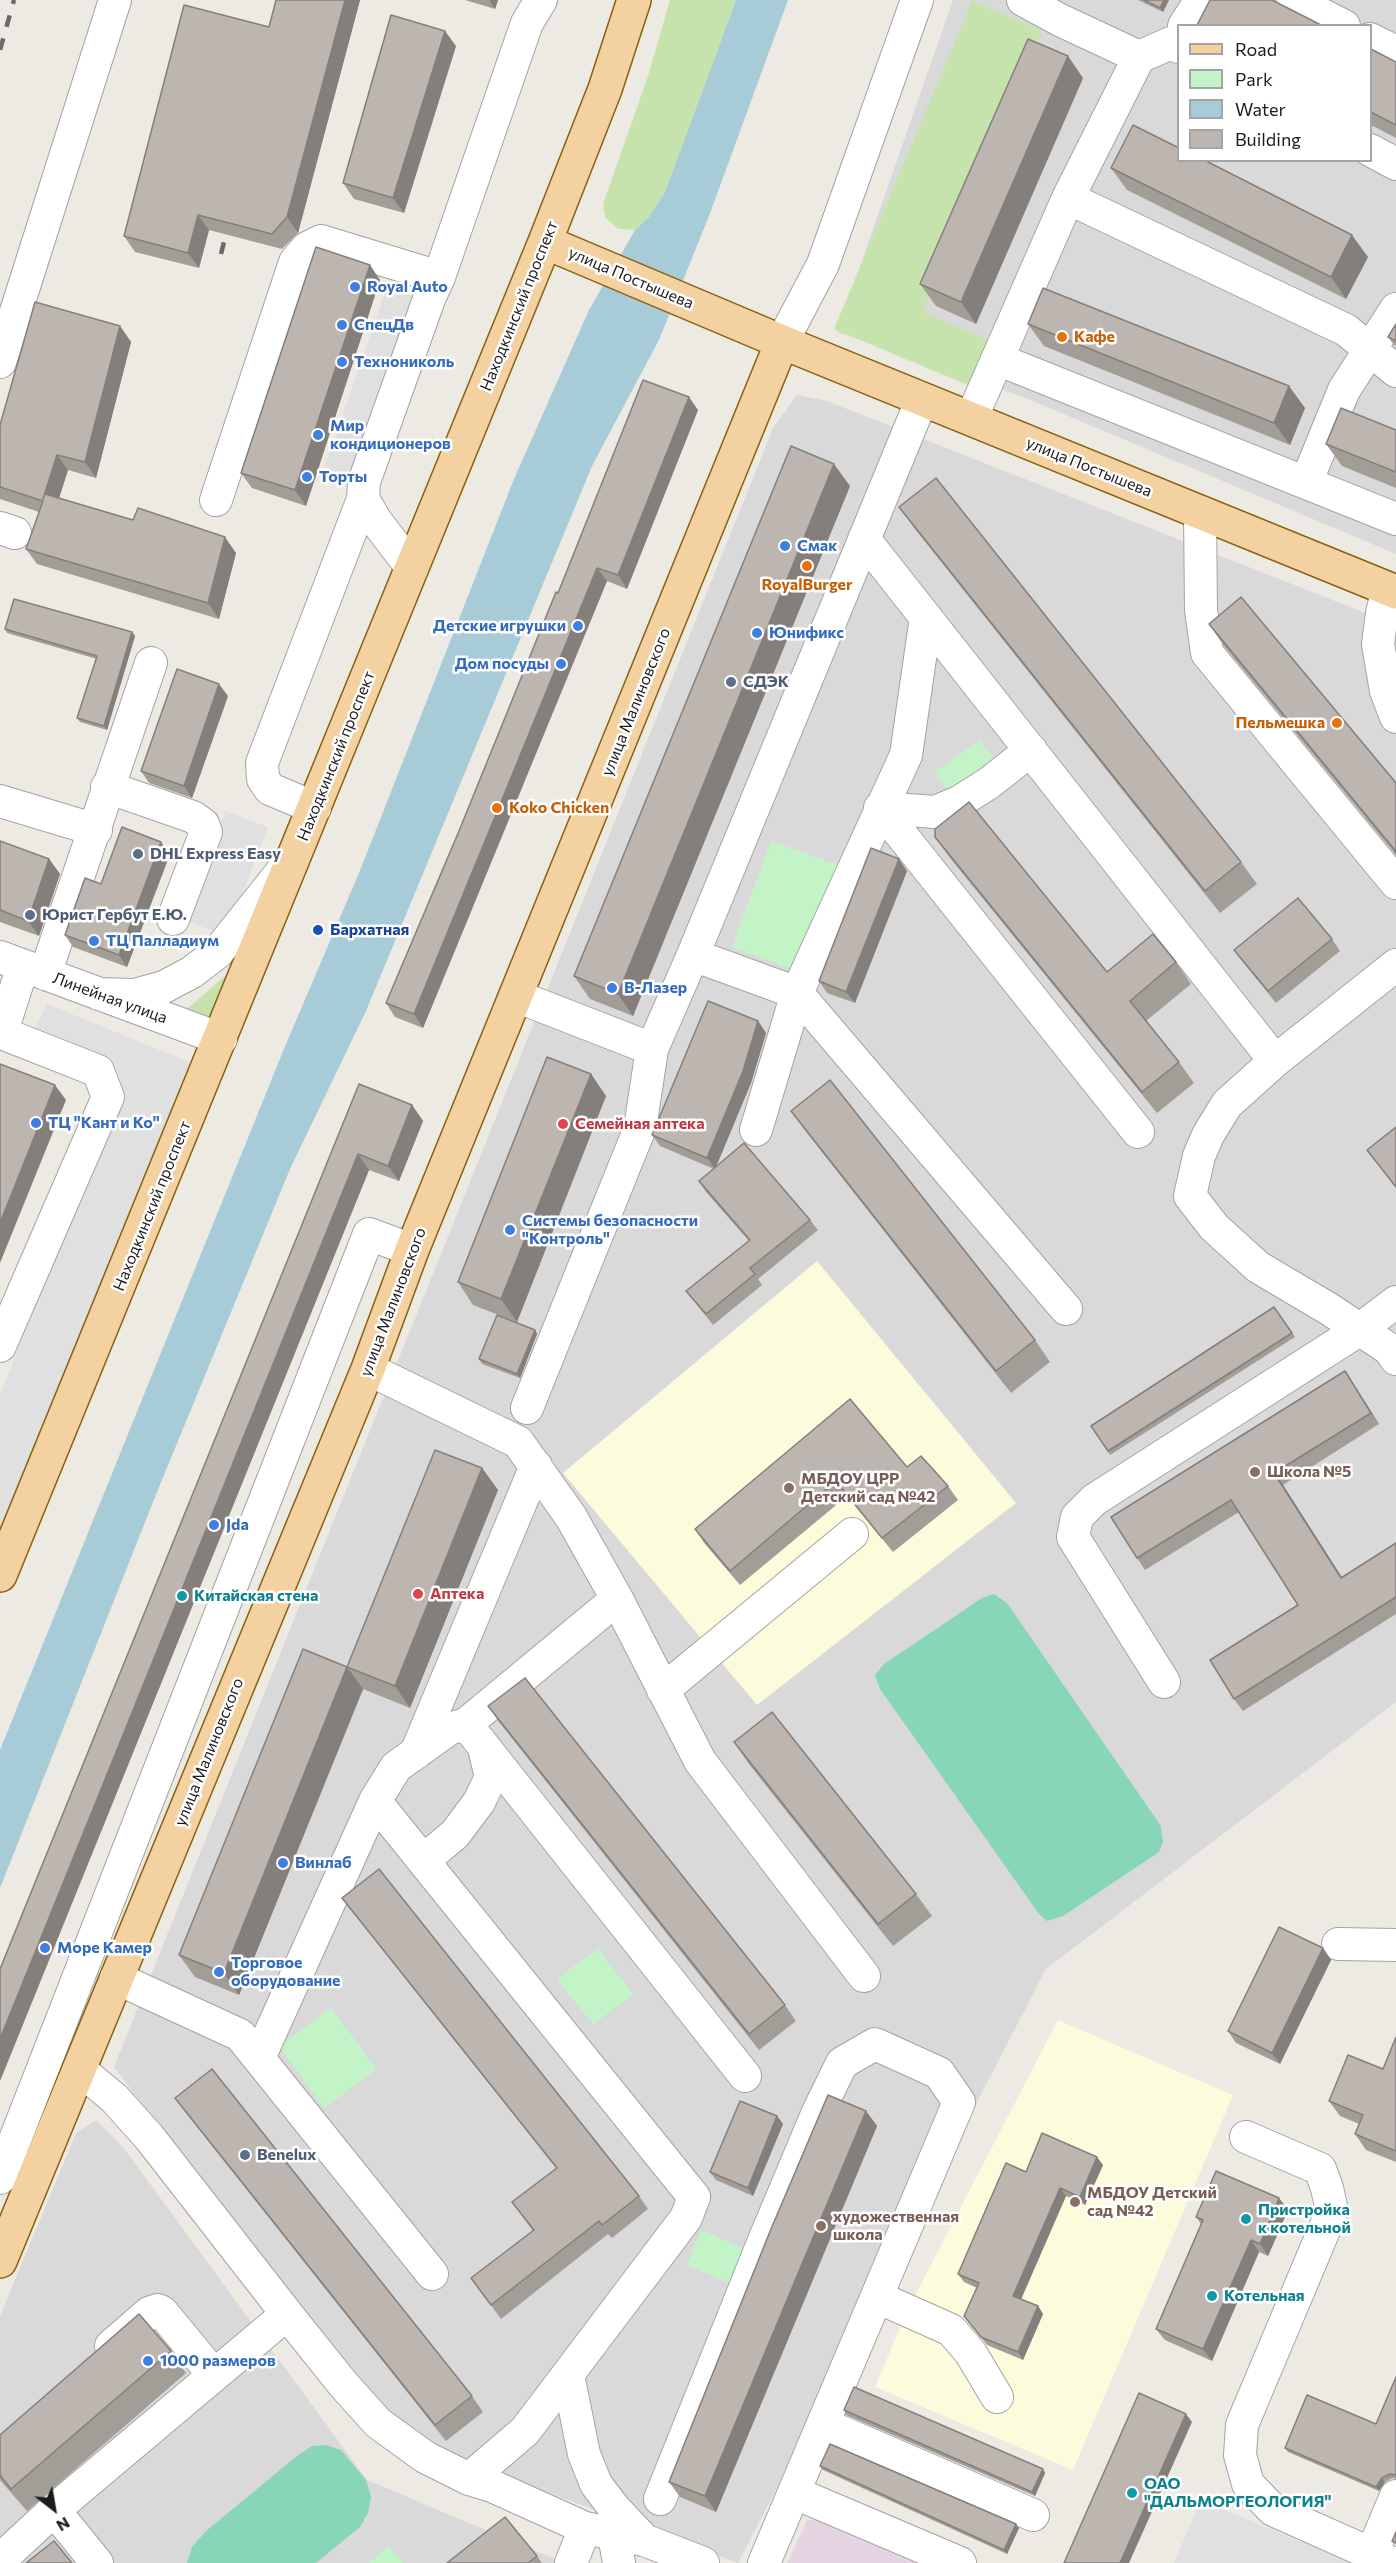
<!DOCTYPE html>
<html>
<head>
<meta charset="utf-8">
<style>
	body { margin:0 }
	#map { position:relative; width:1396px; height:2563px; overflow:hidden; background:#edeae3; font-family:Commissioner,sans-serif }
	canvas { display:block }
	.legend { position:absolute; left:1177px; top:24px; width:195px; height:138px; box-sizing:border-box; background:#fff; border:2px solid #a4a4a4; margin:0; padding:8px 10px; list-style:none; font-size:18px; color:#1c1c1c }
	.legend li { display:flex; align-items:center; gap:12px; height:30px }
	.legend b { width:30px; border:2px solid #a4a4a4 }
	.north { position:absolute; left:24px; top:2479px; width:60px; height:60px; -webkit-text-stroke:4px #fff; paint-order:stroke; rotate:149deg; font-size:16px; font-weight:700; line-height:24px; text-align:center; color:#1c1c1c }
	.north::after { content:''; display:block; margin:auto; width:21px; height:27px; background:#1c1c1c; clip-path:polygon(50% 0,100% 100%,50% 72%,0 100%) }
</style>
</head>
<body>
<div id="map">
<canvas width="1396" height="2563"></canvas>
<ul class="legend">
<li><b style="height:8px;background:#f3d1a1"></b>Road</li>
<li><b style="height:16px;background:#c3f4c7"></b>Park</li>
<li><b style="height:16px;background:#a7ccd7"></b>Water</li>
<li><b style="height:16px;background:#bdb6b0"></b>Building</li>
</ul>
<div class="north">N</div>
</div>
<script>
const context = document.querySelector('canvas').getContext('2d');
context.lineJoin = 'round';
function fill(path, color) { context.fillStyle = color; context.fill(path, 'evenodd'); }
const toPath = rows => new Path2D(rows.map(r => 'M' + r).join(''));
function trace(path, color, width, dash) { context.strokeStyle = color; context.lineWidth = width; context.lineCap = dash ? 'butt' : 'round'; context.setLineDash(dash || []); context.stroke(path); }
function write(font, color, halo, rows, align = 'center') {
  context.font = font + ' Commissioner,sans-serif'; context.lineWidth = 5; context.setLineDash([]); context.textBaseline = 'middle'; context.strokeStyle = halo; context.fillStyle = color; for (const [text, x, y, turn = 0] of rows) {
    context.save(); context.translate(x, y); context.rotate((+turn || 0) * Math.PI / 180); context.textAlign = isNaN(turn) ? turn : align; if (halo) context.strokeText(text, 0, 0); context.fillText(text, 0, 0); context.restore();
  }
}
fill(toPath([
	[953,0,1396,0,1396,554,1023,397,837,332],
	[1178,26,1370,26,1370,160,1178,160],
	[797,395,827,401,1396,625,1396,1702,1046,1969,738,2563,390,2434,114,2067,773,428],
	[96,2120,123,2147,367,2480,564,2563,0,2563,0,2316,76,2133]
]), '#dad9d9');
fill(toPath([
	[807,2520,822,2520,924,2563,787,2563]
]), '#e5d5e2');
fill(toPath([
	[817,1261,1016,1503,757,1705,563,1473],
	[1058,2020,1233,2095,1073,2470,875,2387,908,2309]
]), '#fcfcdd');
fill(toPath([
	[670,0,736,0,665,192,649,217,635,230,618,229,605,217,603,204,648,76],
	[972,1,1042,30,923,312,989,340,970,386,834,329],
	[249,955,219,1027,180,1015]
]), '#c7e3ad');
fill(toPath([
	[980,740,995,761,951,794,935,772],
	[771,841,849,869,810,976,732,947],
	[598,1948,633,1995,593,2024,557,1979],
	[331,2008,377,2069,324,2108,279,2046],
	[701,2230,746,2249,731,2284,687,2265],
	[389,2546,403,2563,369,2563]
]), '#c3f4c7');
fill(toPath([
	[994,1594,1007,1603,1161,1826,1163,1842,1159,1852,1063,1916,1047,1921,1039,1914,880,1689,875,1675,884,1664,982,1598],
	[326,2445,341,2450,366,2480,371,2497,368,2513,360,2527,316,2563,187,2563,192,2547,206,2531,297,2456,312,2446]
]), '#87d6b8');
fill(toPath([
	[388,284,429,299,364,482,324,468],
	[225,811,268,827,227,935,185,921],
	[47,1004,194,1064,0,1539,0,1396,121,1081,116,1069,105,1059,35,1029],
	[1201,2500,1352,2563,1174,2563]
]), '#e0e0e0');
fill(toPath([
	[736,0,788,0,709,216,659,340,592,466,366,1011,290,1169,157,1492,0,1888,0,1750,286,1044,359,873,514,479,589,310,635,230,649,217,665,192]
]), '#a7ccd7');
const minor = toPath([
	[1023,0,1060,20,1139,57,1171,43,1178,47],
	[1293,0,1344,26],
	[1184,26,1199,3,1206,0],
	[1370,39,1396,52],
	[1370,150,1396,164],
	[1068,198,1346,330,1396,371],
	[782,342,823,264,917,0],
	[997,359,1396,519],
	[0,362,115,0],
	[971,419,1068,198,1139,57],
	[1306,483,1344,390,1396,309],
	[216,500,295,262,307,248,321,241,439,277],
	[1200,512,1201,610,1207,653,1396,883],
	[0,528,15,533],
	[864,539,1275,1061],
	[412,568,376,521,363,499,364,482,429,299,439,277,527,23,541,0],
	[1388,589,1382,613,1378,644,1386,691,1396,717],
	[926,617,906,755,797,993,1066,1309],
	[107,787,193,817,203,824,206,832,173,919],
	[0,801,96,830],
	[315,808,270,789,263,779,262,763,363,499],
	[880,808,1138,1132],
	[880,808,935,812,959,802,989,783,1031,750],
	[693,955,797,993,756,1130],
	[0,957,221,1039],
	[1396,965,1275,1061,1227,1104,1208,1135,1199,1156,1190,1196,1214,1227,1258,1267,1329,1309,1389,1349,1396,1359],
	[45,974,151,663],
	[99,994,135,995,164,987,192,972,217,953,283,870],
	[516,996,652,1049,693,955,922,399],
	[0,1346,108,1097,98,1071,4,1034,2,1031,23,966],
	[368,1369,518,1442,571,1517,617,1599,700,1761,864,1976],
	[527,1408,640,1128,652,1049],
	[1164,1682,1073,1537,1077,1517,1094,1500,1359,1330,1396,1302],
	[663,1690,852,1534],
	[466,1724,745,2076],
	[416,1753,536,1466],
	[375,1801,694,2197,686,2218,525,2431,469,2479],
	[424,1860,455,1834,479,1802,491,1777,484,1748],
	[1338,1944,1396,1945],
	[116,1978,240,2035,432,2274],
	[259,2058,375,1801,396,1767,449,1729,466,1724,617,1599],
	[79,2069,114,2098,149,2137,287,2314,343,2384,378,2423,425,2457,469,2479,492,2486,585,2528,644,2540,703,2563],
	[1246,2137,1320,2169,1327,2188,1332,2211,1242,2425,1240,2455,1248,2484,1273,2510,1392,2563],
	[0,2178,369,1234,412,1250],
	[877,2297,951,2330,970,2352,997,2397],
	[111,2346,149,2313,158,2310,162,2312,214,2375],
	[568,2375,584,2454,596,2484,614,2508,644,2540],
	[823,2424,1033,2515],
	[795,2493,960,2563],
	[660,2499,765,2238,818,2112,842,2063,875,2044,939,2073,959,2102,764,2563],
	[54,2510,97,2563],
	[614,2535,619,2563],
	[1372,2553,1396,2496],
	[0,2560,54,2510,287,2314],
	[571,2563,585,2528]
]);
const major = toPath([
	[545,242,782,342,1396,592],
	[0,1575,545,242,605,89,634,0],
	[0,2261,368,1369,412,1250,782,342]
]);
trace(minor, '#a3a3a3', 34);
trace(major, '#88610c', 36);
trace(minor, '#fff', 32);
trace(major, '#f3d1a1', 33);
trace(toPath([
	[0,50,14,0],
	[221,254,230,218]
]), '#6a6a6a', 4.5, [12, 12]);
fill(toPath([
	[276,0,360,0,298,233,282,249,209,230,199,268,135,252,124,236,269,27],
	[465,0,498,0,495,9],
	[1138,0,1169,0,1163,12],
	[456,46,404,213,354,199,343,183],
	[1371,49,1396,62,1396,138,1371,125],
	[1083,78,976,324,936,306,920,284],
	[1111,168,1368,257,1346,299,1127,190],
	[380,280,306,506,252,488,241,473],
	[1028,324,1305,408,1290,445,1044,346],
	[1396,324,1396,346,1394,345,1388,337],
	[120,326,131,342,96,478,68,470,59,498,236,553,219,619,37,564,26,549,39,512,0,499,0,425],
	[698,410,627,589,607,581,423,1028,395,1017,386,1003,459,831,558,593],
	[1396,430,1396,488,1342,466,1326,444],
	[850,486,633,1016,590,999,574,976],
	[899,507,1241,862,1257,884,1220,913,915,529],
	[1209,624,1396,783,1396,855,1224,646],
	[5,629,132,632,135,636,107,730,80,722,77,718,97,659,7,633],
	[228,696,192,798,149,783,141,771],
	[935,837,1107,972,1176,962,1191,984,1146,1021,1179,1062,1194,1083,1157,1113,950,858],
	[0,841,49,859,60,874,39,936,0,922],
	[170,854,127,967,73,947,65,935,101,884],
	[907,871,855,1003,827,993,819,981],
	[1332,939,1340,951,1276,1003,1243,962,1234,950],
	[758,1021,766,1033,751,1083,716,1167,810,1220,818,1230,758,1279,762,1285,713,1325,686,1291,749,1241,706,1192,699,1181,714,1169,660,1146,652,1135],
	[591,1074,606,1096,517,1322,473,1305,458,1282],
	[359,1084,412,1105,423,1121,399,1181,369,1170,0,2081],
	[791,1111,1035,1340,1050,1362,1011,1393,807,1133],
	[1274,1307,1295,1337,1110,1455,1091,1426],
	[535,1330,537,1334,520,1378,482,1364,479,1359],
	[1345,1371,1379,1424,1283,1485,1342,1578,1396,1543,1396,1614,1243,1711,1234,1699,1298,1605,1239,1512,1145,1570,1137,1558],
	[850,1399,907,1467,948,1486,958,1500,893,1552,847,1496,740,1585,705,1544,695,1529],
	[482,1468,498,1490,410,1708,363,1689,239,1995,195,1977,179,1955,347,1667],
	[488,1706,785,2005,796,2021,759,2050,499,1722],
	[734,1742,916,1894,932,1916,893,1946,749,1764],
	[342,1898,639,2196,648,2209,612,2238,608,2234,501,2319,471,2278,533,2231,512,2202,556,2168,352,1911],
	[1323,1948,1331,1960,1280,2064,1236,2043,1228,2031],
	[1396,2037,1396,2162,1366,2150,1355,2134,1359,2124,1340,2116,1329,2101,1383,2069],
	[175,2098,472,2396,483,2412,446,2441,186,2113],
	[866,2111,877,2126,716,2512,680,2497,669,2482],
	[777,2116,783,2124,753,2196,716,2180,710,2172],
	[1103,2165,1085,2205,1066,2196,1021,2299,1038,2306,1043,2314,1023,2360,987,2345,964,2316,977,2288,964,2282,958,2274,1026,2172],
	[1279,2198,1288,2210,1268,2256,1259,2252,1212,2361,1165,2340,1156,2329,1201,2224,1196,2217],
	[171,2351,186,2373,27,2511,0,2480,0,2435],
	[1396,2377,1396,2479,1393,2478,1385,2482,1379,2491,1288,2452,1285,2448,1376,2424],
	[844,2410,1043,2469,1045,2473,1035,2496,846,2415],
	[820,2466,1019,2528,1007,2554,823,2470],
	[537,2556,542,2563,447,2563]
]), '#a39d97');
fill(toPath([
	[345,0,360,0,298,233,287,217],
	[490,0,498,0,495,9,490,1],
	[1164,0,1169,0,1163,12,1160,8],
	[445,31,456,46,404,213,393,198],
	[1068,56,1083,78,976,324,961,302],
	[198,215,209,230,199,268,188,253],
	[1352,235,1368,257,1346,299,1331,277],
	[370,265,380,280,306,506,295,490],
	[120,326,131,342,96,478,85,462],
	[1289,386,1305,408,1290,445,1274,423],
	[689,397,698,410,627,589,618,575],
	[57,455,68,470,54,514,43,499],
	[834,464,850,486,633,1016,618,994],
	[225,537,236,553,219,619,208,603],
	[597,568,607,581,423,1028,414,1014],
	[132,632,135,636,107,730,104,726],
	[219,684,228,696,192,798,184,786],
	[161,842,170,854,127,967,119,955],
	[49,859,60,874,39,936,28,921],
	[899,859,907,871,855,1003,846,992],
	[758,1021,766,1033,751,1083,715,1169,707,1158],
	[591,1074,606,1096,517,1322,501,1299],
	[55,1085,66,1100,0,1263,0,1223],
	[412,1105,423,1121,399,1181,388,1166],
	[358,1154,369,1170,0,2081,0,2039],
	[535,1330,537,1334,520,1378,517,1374],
	[1345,1371,1353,1383,1379,1424,1371,1413],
	[482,1468,498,1490,410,1708,395,1686],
	[1274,1473,1283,1485,1350,1590,1341,1578],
	[347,1667,363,1689,239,1995,224,1973],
	[1323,1948,1331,1960,1280,2064,1272,2053],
	[866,2111,877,2126,716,2512,705,2496],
	[777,2116,783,2124,753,2196,748,2188],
	[1097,2157,1103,2165,1085,2205,1080,2197],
	[1060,2188,1066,2196,1019,2304,1013,2296],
	[1279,2198,1288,2210,1268,2256,1260,2244],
	[1251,2240,1259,2252,1212,2361,1203,2349],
	[1038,2306,1043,2314,1023,2360,1018,2352],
	[1186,2414,1192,2422,1129,2563,1120,2563],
	[1043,2469,1045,2473,1035,2496,1032,2492],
	[1382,2478,1385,2482,1379,2491,1376,2487],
	[1016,2524,1019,2528,1007,2554,1004,2550]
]), '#847f7b');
const building = toPath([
	[276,0,345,0,287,217,272,234,198,215,188,253,124,236,184,5,269,27,276,0],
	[1144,0,1164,0,1160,8,1144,0],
	[1210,0,1272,0,1323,26,1199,26,1197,25,1210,0],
	[391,15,445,31,393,198,343,183,391,15],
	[1028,39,1068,56,961,302,920,284,1028,39],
	[1371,49,1396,62,1396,125,1371,112,1371,49],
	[1133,125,1179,148,1179,160,1204,160,1352,235,1331,277,1111,168,1133,125],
	[316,247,370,265,295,490,241,473,316,247],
	[1043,288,1289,386,1274,423,1028,324,1043,288],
	[35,302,120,326,85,462,57,455,43,499,45,494,133,520,138,508,225,537,208,603,26,549,43,501,0,487,0,425,35,302],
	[1396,324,1396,341,1388,337,1396,324],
	[643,380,689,397,618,575,597,568,414,1014,386,1003,459,831,556,592,558,593,643,380],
	[1341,408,1396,430,1396,472,1326,444,1341,408],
	[791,446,834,464,618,994,574,976,791,446],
	[936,478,1241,862,1205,891,899,507,936,478],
	[1241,597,1396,783,1396,854,1394,849,1209,624,1241,597],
	[14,599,132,632,104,726,77,718,97,656,5,629,14,599],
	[177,669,219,684,184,786,141,771,177,669],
	[969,802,1107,972,1153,934,1176,962,1130,1001,1179,1062,1142,1092,935,837,935,829,969,802],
	[122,827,161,842,119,955,65,935,85,878,101,884,122,827],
	[0,841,49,859,28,921,0,910,0,841],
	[871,848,899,859,846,992,819,981,871,848],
	[1298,898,1332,939,1268,991,1234,950,1298,898],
	[708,1001,758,1021,743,1071,707,1158,652,1135,708,1001],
	[547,1057,591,1074,501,1299,458,1282,547,1057],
	[0,1064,55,1085,0,1223,0,1064],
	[830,1080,1035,1340,996,1371,791,1111,830,1080],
	[359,1084,412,1105,388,1166,358,1154,0,2039,0,1969,359,1084],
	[1396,1127,1396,1187,1367,1150,1396,1127],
	[744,1143,810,1220,750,1268,755,1274,706,1314,686,1291,750,1240,699,1181,744,1143],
	[1274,1307,1292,1333,1108,1451,1091,1426,1274,1307],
	[497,1315,535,1330,517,1374,479,1359,497,1315],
	[1345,1371,1371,1413,1274,1473,1341,1578,1396,1543,1396,1597,1234,1699,1210,1660,1298,1605,1231,1500,1137,1558,1111,1517,1345,1371],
	[850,1399,907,1467,921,1456,948,1486,882,1538,836,1481,730,1571,695,1529,850,1399],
	[435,1450,482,1468,395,1686,347,1667,435,1450],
	[303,1649,347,1667,224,1973,179,1955,303,1649],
	[525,1678,785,2005,749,2034,488,1706,525,1678],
	[772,1712,916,1894,878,1924,734,1742,772,1712],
	[379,1869,639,2196,602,2225,599,2221,491,2305,471,2278,534,2230,512,2202,557,2168,342,1898,379,1869],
	[1279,1927,1323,1948,1272,2053,1228,2031,1279,1927],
	[1396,2037,1396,2151,1355,2134,1363,2115,1329,2101,1348,2055,1383,2069,1396,2037],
	[212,2069,472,2396,435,2425,175,2098,212,2069],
	[828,2095,866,2111,705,2496,669,2482,771,2229,828,2095],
	[740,2101,777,2116,748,2188,710,2172,740,2101],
	[1042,2133,1097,2157,1080,2197,1060,2188,1013,2296,1038,2306,1018,2352,981,2337,964,2316,979,2283,958,2274,1006,2163,1026,2172,1042,2133],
	[1216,2171,1279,2198,1260,2244,1251,2240,1203,2349,1156,2329,1203,2220,1196,2217,1216,2171],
	[139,2314,171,2351,11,2489,0,2475,0,2435,139,2314],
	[1396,2377,1396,2475,1390,2474,1382,2478,1376,2487,1285,2448,1307,2395,1376,2424,1396,2377],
	[854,2387,1043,2469,1032,2492,844,2410,854,2387],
	[1139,2393,1186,2414,1120,2563,1064,2563,1139,2393],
	[830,2444,1016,2524,1004,2550,820,2466,830,2444],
	[505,2517,537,2556,528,2563,447,2563,505,2517],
	[1396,2532,1396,2543,1392,2541,1396,2532],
	[54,2541,72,2563,26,2563,54,2541]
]);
fill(building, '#bdb6b0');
trace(building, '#847f7b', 1.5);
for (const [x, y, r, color] of [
	[355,287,6,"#3f7fe0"],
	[342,325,6,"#3f7fe0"],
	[1062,337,6,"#e8710a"],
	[342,362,6,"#3f7fe0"],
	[318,435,6,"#3f7fe0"],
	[307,477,6,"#3f7fe0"],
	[785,546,6,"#3f7fe0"],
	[807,566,6,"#e8710a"],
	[578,626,6,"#3f7fe0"],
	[757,633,6,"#3f7fe0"],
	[561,664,6,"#3f7fe0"],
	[731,682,6,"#5c6f8a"],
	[1337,723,6,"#e8710a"],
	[497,808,6,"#e8710a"],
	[138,854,6,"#5c6f8a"],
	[30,915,6,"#5c6f8a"],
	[318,930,6,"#1a4fb4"],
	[94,941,6,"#3f7fe0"],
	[612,988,6,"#3f7fe0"],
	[36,1123,6,"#3f7fe0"],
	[563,1124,6,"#e0444e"],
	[510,1230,6,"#3f7fe0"],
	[1255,1472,6,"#8d6e63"],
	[789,1488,6,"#8d6e63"],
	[214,1525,6,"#3f7fe0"],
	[418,1594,6,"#e0444e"],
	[182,1596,6,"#0f9aa8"],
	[283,1863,6,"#3f7fe0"],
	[45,1948,6,"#3f7fe0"],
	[219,1972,6,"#3f7fe0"],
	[245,2155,6,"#5c6f8a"],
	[1075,2202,6,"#8d6e63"],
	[1246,2219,6,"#0f9aa8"],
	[821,2226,6,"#8d6e63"],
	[1212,2296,6,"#0f9aa8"],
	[148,2361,6,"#3f7fe0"],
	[1132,2493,6,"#0f9aa8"]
]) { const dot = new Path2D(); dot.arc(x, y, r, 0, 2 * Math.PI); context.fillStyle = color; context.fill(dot); trace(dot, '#fff', 2); }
write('16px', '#1c1c1c', '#fff', [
	["улица Постышева",631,278,23],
	["Находкинский проспект",519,306,-68],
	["улица Постышева",1089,467,22],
	["улица Малиновского",636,702,-68],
	["Находкинский проспект",336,756,-68],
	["Линейная улица",110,998,20],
	["Находкинский проспект",152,1206,-68],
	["улица Малиновского",393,1302,-69],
	["улица Малиновского",209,1752,-68]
]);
write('bold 16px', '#366cbe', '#fff', [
	["Royal Auto",367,287],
	["СпецДв",354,325],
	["Технониколь",354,362],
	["Мир",330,426],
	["кондиционеров",330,444],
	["Торты",319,477],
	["Смак",797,546],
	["Детские игрушки",566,626,"right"],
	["Юнификс",769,633],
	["Дом посуды",549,664,"right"],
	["ТЦ Палладиум",106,941],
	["В-Лазер",624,988],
	["ТЦ \"Кант и Ко\"",48,1123],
	["Системы безопасности",522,1221],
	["\"Контроль\"",522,1239],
	["Jda",226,1525],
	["Винлаб",295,1863],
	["Море Камер",57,1948],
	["Торговое",231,1963],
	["оборудование",231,1981],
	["1000 размеров",160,2361]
], 'left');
write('bold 16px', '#c56008', '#fff', [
	["Кафе",1074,337],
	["RoyalBurger",807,585,"center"],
	["Пельмешка",1325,723,"right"],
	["Koko Chicken",509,808]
], 'left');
write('bold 16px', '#4e5e75', '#fff', [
	["СДЭК",743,682],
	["DHL Express Easy",150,854],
	["Юрист Гербут Е.Ю.",42,915],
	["Benelux",257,2155]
], 'left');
write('bold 16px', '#164399', '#fff', [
	["Бархатная",330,930]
], 'left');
write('bold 16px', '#be3a42', '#fff', [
	["Семейная аптека",575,1124],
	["Аптека",430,1594]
], 'left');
write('bold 16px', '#785e54', '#fff', [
	["Школа №5",1267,1472],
	["МБДОУ ЦРР",801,1479],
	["Детский сад №42",801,1497],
	["МБДОУ Детский",1087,2193],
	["сад №42",1087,2211],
	["художественная",833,2217],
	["школа",833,2235]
], 'left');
write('bold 16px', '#0d838f', '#fff', [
	["Китайская стена",194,1596],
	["Пристройка",1258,2210],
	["к котельной",1258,2228],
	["Котельная",1224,2296],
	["ОАО",1144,2484],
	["\"ДАЛЬМОРГЕОЛОГИЯ\"",1144,2502]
], 'left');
</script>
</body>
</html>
